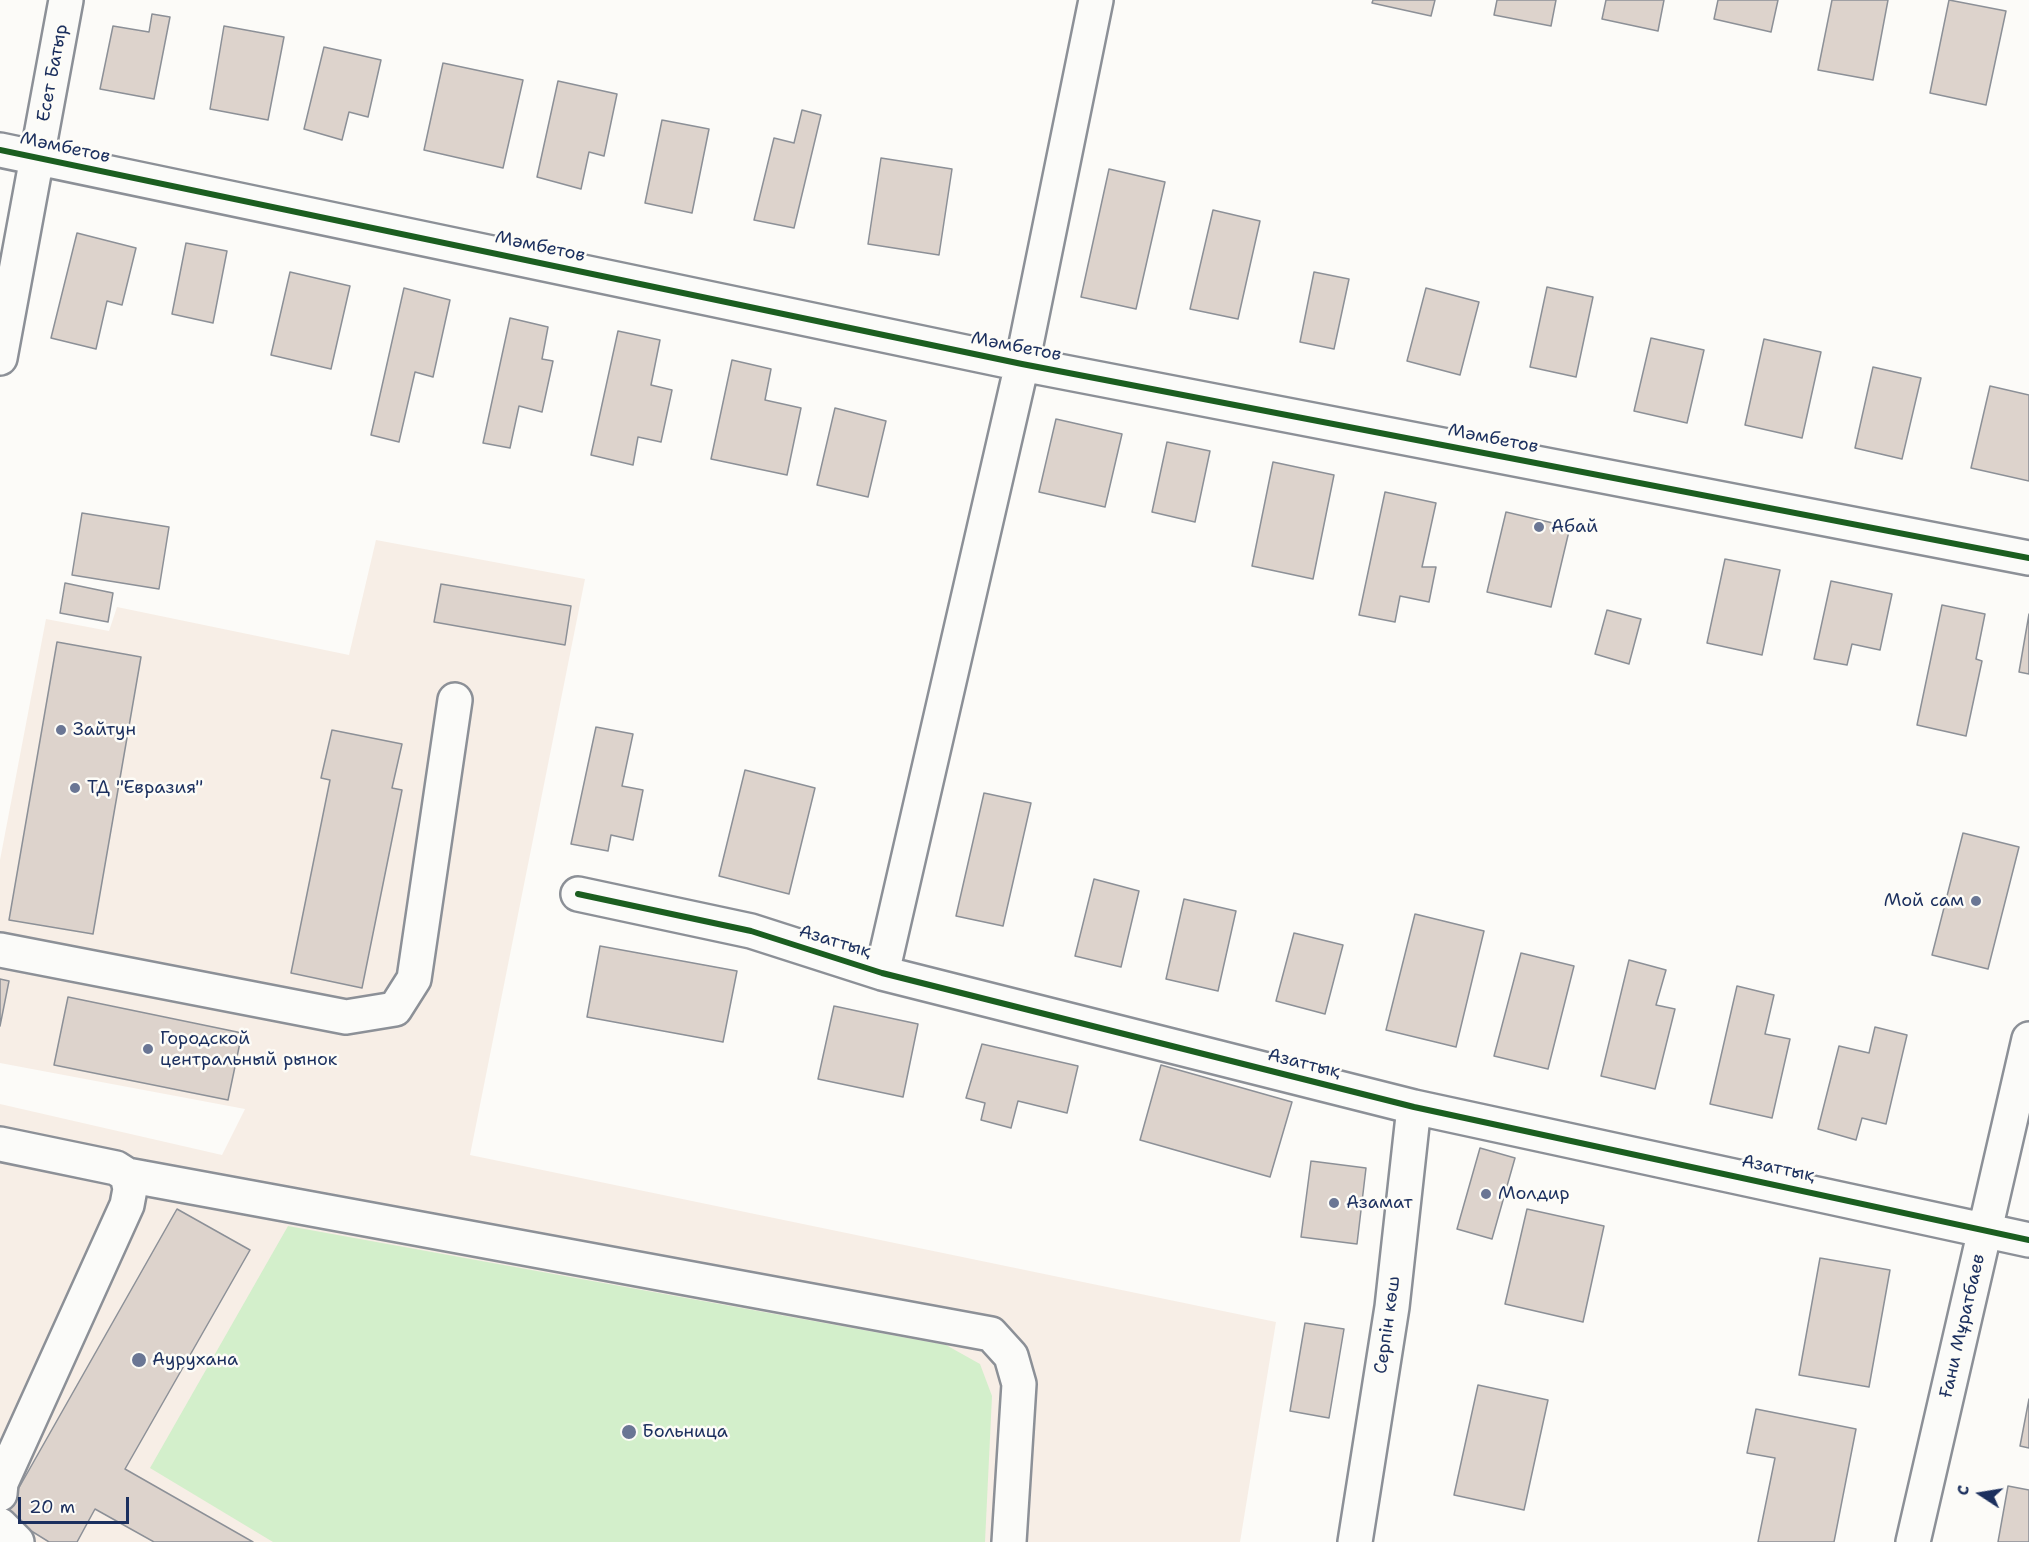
<!DOCTYPE html>
<html>
<head>
<meta charset="utf-8">
<style>
	body { margin:0 }
	#map { position:relative; width:2029px; height:1542px; overflow:hidden; background:#fcfbf8; font-family:"Shantell Sans",sans-serif }
	canvas { display:block }
	.north { position:absolute; left:1951px; top:1464px; width:60px; height:60px; -webkit-text-stroke:4px #fdfcf7; paint-order:stroke; rotate:282deg; font-size:16px; font-weight:700; line-height:24px; text-align:center; color:#1b2f5e }
	.north::after { content:''; display:block; margin:auto; width:21px; height:27px; background:#1b2f5e; clip-path:polygon(50% 0,100% 100%,50% 72%,0 100%) }
	.scale { position:absolute; left:18px; top:1497px; width:111px; height:27px; box-sizing:border-box; border:3px solid #1b2f5e; border-top:0; padding-left:8px; font-size:18px; line-height:21px; white-space:nowrap; color:#1b2f5e; -webkit-text-stroke:4px #fdfcf7; paint-order:stroke }
</style>
</head>
<body>
<div id="map">
<canvas width="2029" height="1542"></canvas>
<div class="north">С</div>
<div class="scale">20 m</div>
</div>
<script>
const context = document.querySelector('canvas').getContext('2d');
context.lineJoin = 'round';
function fill(path, color) { context.fillStyle = color; context.fill(path, 'evenodd'); }
const toPath = rows => new Path2D(rows.map(r => 'M' + r).join(''));
function trace(path, color, width, dash) { context.strokeStyle = color; context.lineWidth = width; context.lineCap = dash ? 'butt' : 'round'; context.setLineDash(dash || []); context.stroke(path); }
function write(font, color, halo, rows, align = 'center') {
  context.font = font + ' "Shantell Sans",sans-serif'; context.lineWidth = 5; context.setLineDash([]); context.textBaseline = 'middle'; context.strokeStyle = halo; context.fillStyle = color; for (const [text, x, y, turn = 0] of rows) {
    context.save(); context.translate(x, y); context.rotate((+turn || 0) * Math.PI / 180); context.textAlign = isNaN(turn) ? turn : align; if (halo) context.strokeText(text, 0, 0); context.fillText(text, 0, 0); context.restore();
  }
}
fill(toPath([
	[376,540,585,579,470,1155,1276,1322,1240,1542,0,1542,0,1104,222,1155,245,1109,0,1063,0,860,46,619,109,631,117,607,349,655]
]), '#f7eee6');
fill(toPath([
	[288,1226,946,1345,980,1364,992,1396,985,1542,273,1542,150,1468]
]), '#d3efcb');
const building = toPath([
	[1373,0,1435,0,1431,16,1372,3,1373,0],
	[1497,0,1556,0,1551,26,1494,15,1497,0],
	[1606,0,1664,0,1658,31,1602,19,1606,0],
	[1718,0,1778,0,1771,32,1714,19,1718,0],
	[1832,0,1888,0,1873,80,1818,70,1832,0],
	[1949,0,2006,11,1986,105,1930,93,1949,0],
	[152,14,170,17,154,99,100,89,113,26,149,32,152,14],
	[224,26,284,37,268,120,210,109,224,26],
	[324,47,381,60,368,117,349,112,342,140,304,129,324,47],
	[443,63,523,80,503,168,424,150,443,63],
	[558,81,617,94,604,156,589,152,581,189,537,177,558,81],
	[802,110,821,115,794,228,754,220,774,138,794,143,802,110],
	[662,120,709,129,692,213,645,203,662,120],
	[881,158,952,169,939,255,868,244,881,158],
	[1109,169,1165,182,1136,309,1081,297,1109,169],
	[1213,210,1260,221,1238,319,1190,309,1213,210],
	[77,233,136,248,122,305,107,301,96,349,51,338,77,233],
	[186,243,227,251,213,323,172,314,186,243],
	[290,272,350,286,331,369,271,355,290,272],
	[1314,272,1349,279,1334,349,1300,342,1314,272],
	[1547,287,1593,297,1576,377,1530,367,1547,287],
	[404,288,450,300,433,377,415,372,399,442,371,435,404,288],
	[1426,288,1479,302,1460,375,1407,361,1426,288],
	[510,318,548,327,542,359,553,361,542,412,519,406,510,448,483,443,510,318],
	[618,331,660,340,651,385,672,390,661,442,638,437,633,465,591,455,618,331],
	[1651,338,1704,350,1687,423,1634,411,1651,338],
	[1764,339,1821,352,1802,438,1745,425,1764,339],
	[732,360,771,369,765,400,801,408,787,475,711,459,732,360],
	[1873,367,1921,378,1902,459,1855,448,1873,367],
	[1990,386,2029,395,2029,481,1971,468,1990,386],
	[835,408,886,421,868,497,817,485,835,408],
	[1056,419,1122,434,1105,507,1039,492,1056,419],
	[1167,442,1210,451,1195,522,1152,512,1167,442],
	[1273,462,1334,475,1313,579,1252,566,1273,462],
	[1385,492,1436,503,1422,567,1436,567,1429,602,1400,596,1395,622,1359,615,1385,492],
	[1506,512,1570,527,1551,607,1487,592,1506,512],
	[82,513,169,527,159,589,72,575,82,513],
	[1725,559,1780,570,1762,655,1707,643,1725,559],
	[1831,581,1892,594,1880,650,1852,644,1847,665,1814,659,1831,581],
	[65,583,113,593,108,622,60,613,65,583],
	[441,584,571,606,565,645,434,622,441,584],
	[1942,605,1985,614,1976,659,1982,661,1966,736,1917,725,1942,605],
	[1607,610,1641,619,1629,664,1595,654,1607,610],
	[2029,614,2029,674,2019,672,2029,614],
	[57,642,141,657,93,934,9,920,57,642],
	[596,727,633,734,622,786,643,790,633,840,611,835,608,851,571,844,596,727],
	[332,730,402,744,392,788,402,790,362,988,291,973,330,780,321,778,332,730],
	[745,770,815,788,789,894,719,876,745,770],
	[984,793,1031,803,1003,926,956,916,984,793],
	[1963,833,2019,847,1988,969,1932,955,1963,833],
	[1094,879,1139,891,1121,967,1075,956,1094,879],
	[1184,899,1236,911,1218,991,1166,979,1184,899],
	[1415,914,1484,931,1456,1047,1386,1030,1415,914],
	[1294,933,1343,945,1325,1014,1276,1001,1294,933],
	[600,946,737,971,723,1042,587,1017,600,946],
	[1521,953,1574,966,1548,1069,1494,1056,1521,953],
	[1629,960,1666,970,1656,1005,1675,1009,1655,1089,1601,1076,1629,960],
	[0,979,9,981,0,1026,0,979],
	[1737,986,1774,995,1765,1034,1790,1039,1772,1118,1710,1104,1737,986],
	[68,997,242,1033,228,1100,54,1065,68,997],
	[834,1006,918,1024,903,1097,818,1079,834,1006],
	[1875,1027,1907,1035,1886,1124,1862,1118,1856,1140,1818,1129,1839,1046,1869,1053,1875,1027],
	[982,1044,1078,1066,1067,1113,1018,1101,1011,1128,981,1120,985,1103,966,1098,982,1044],
	[1161,1065,1292,1102,1270,1177,1140,1140,1161,1065],
	[1480,1148,1515,1158,1492,1239,1457,1229,1480,1148],
	[1311,1161,1366,1168,1357,1244,1301,1237,1311,1161],
	[177,1209,250,1250,125,1469,253,1542,154,1542,95,1509,77,1542,49,1542,4,1514,177,1209],
	[1527,1209,1604,1226,1583,1322,1505,1304,1527,1209],
	[1820,1258,1890,1270,1869,1387,1799,1375,1820,1258],
	[1305,1323,1344,1329,1329,1418,1290,1411,1305,1323],
	[1478,1385,1548,1400,1524,1510,1454,1495,1478,1385],
	[2029,1399,2029,1448,2020,1446,2029,1399],
	[1756,1409,1856,1429,1834,1542,1758,1542,1775,1458,1747,1453,1756,1409],
	[2008,1486,2029,1490,2029,1542,1998,1542,2008,1486]
]);
fill(building, '#ddd3cc');
trace(building, '#8c9097', 1.5);
const minor = toPath([
	[0,150,1022,364,2029,558],
	[0,358,66,0],
	[578,894,751,931,882,973,1414,1107,2029,1240],
	[0,950,346,1017,395,1009,414,979,455,700],
	[882,973,1022,364,1096,0],
	[0,1144,116,1168,127,1175,130,1189,127,1205,1,1483,0,1494],
	[127,1175,991,1334,1011,1356,1019,1384,1009,1542],
	[0,1525,17,1542],
	[1355,1542,1392,1307,1414,1107],
	[1913,1542,2029,1039]
]);
trace(minor, '#8c9097', 38);
trace(minor, '#fbfbf9', 33);
trace(toPath([
	[0,150,1022,364,2029,558],
	[578,894,751,931,882,973,1414,1107,2029,1240]
]), '#1b5e20', 6);
for (const [x, y, r, color] of [
	[1539,527,6,"#6a7694"],
	[61,730,6,"#6a7694"],
	[75,788,6,"#6a7694"],
	[1976,901,6,"#6a7694"],
	[148,1049,6,"#6a7694"],
	[1486,1194,6,"#6a7694"],
	[1334,1203,6,"#6a7694"],
	[139,1360,8,"#6a7694"],
	[629,1432,8,"#6a7694"]
]) { const dot = new Path2D(); dot.arc(x, y, r, 0, 2 * Math.PI); context.fillStyle = color; context.fill(dot); trace(dot, '#fdfcf7', 2); }
write('18px', '#1b2f5e', '#fdfcf7', [
	["Есет Батыр",53,73,-79],
	["Мәмбетов",65,148,12],
	["Мәмбетов",540,247,12],
	["Мәмбетов",1016,347,11],
	["Мәмбетов",1493,439,11],
	["Азаттық",835,942,17],
	["Азаттық",1304,1064,14],
	["Азаттық",1778,1169,12],
	["Серпін көш",1388,1325,-82],
	["Ғани Мұратбаев",1963,1326,-77]
]);
write('18px', '#1b2f5e', '#fdfcf7', [
	["Абай",1551,527],
	["Зайтун",73,730],
	["ТД \"Евразия\"",87,788],
	["Мой сам",1964,901,"right"],
	["Городской",160,1039],
	["центральный рынок",160,1060],
	["Молдир",1498,1194],
	["Азамат",1346,1203],
	["Аурухана",152,1360],
	["Больница",642,1432]
], 'left');
</script>
</body>
</html>
